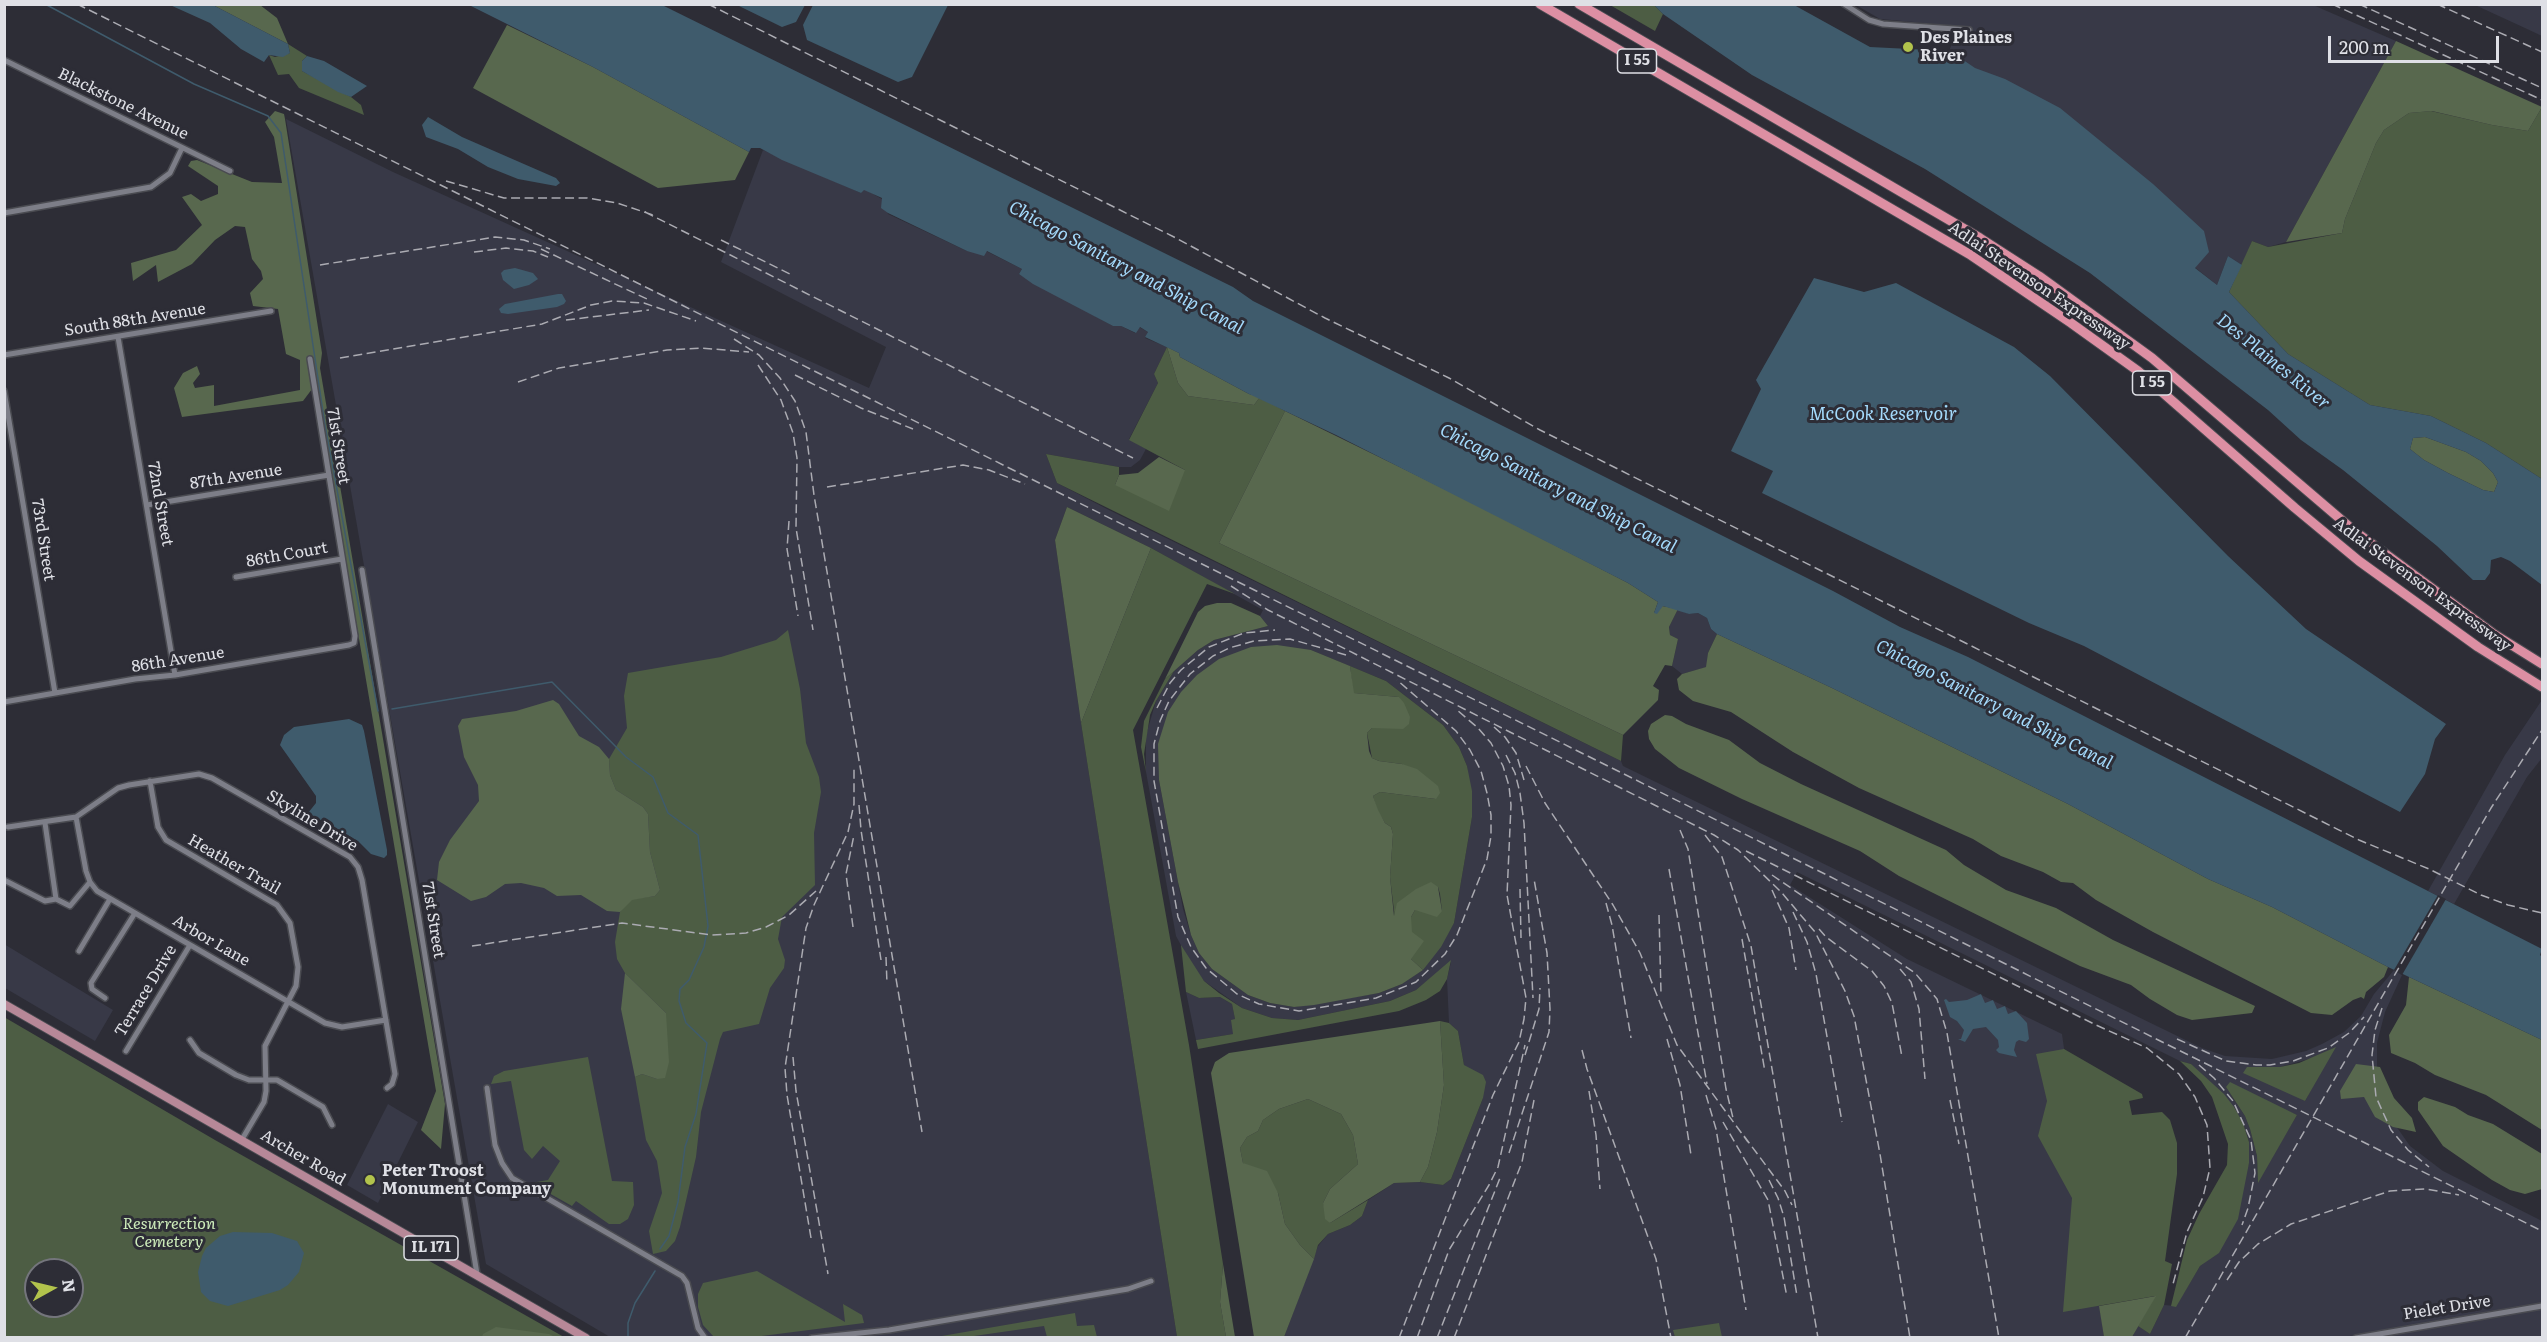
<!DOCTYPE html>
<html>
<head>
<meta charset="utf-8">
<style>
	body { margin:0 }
	#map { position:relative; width:2547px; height:1342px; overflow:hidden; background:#2d2d36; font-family:Literata,serif }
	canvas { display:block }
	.frame { position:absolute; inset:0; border:6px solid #dfe0e6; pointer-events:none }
	.north { position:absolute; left:24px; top:1258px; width:60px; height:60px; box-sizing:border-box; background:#2d2d36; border:2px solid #74757c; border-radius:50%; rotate:82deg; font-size:16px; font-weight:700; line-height:24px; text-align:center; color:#dfe0e6 }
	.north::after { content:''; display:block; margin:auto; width:21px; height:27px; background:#b2c34c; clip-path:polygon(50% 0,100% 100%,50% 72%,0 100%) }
	.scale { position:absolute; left:2328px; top:36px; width:171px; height:27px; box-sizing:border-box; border:3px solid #dfe0e6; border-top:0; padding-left:8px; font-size:18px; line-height:21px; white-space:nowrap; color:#dfe0e6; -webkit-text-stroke:4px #2d2d36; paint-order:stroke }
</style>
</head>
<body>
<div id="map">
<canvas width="2547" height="1342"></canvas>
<div class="frame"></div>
<div class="north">N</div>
<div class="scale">200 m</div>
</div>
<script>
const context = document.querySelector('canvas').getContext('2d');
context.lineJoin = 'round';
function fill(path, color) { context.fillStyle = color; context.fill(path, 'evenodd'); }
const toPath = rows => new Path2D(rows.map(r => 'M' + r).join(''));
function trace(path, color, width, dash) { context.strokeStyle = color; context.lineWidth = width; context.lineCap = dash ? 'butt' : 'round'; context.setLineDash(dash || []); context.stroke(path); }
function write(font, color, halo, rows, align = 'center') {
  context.font = font + ' Literata,serif'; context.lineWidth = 6; context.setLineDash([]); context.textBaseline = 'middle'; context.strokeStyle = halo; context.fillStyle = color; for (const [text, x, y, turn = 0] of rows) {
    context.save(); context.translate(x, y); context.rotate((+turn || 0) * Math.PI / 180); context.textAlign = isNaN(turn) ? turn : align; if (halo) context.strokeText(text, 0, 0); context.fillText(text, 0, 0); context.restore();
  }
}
fill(toPath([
	[1856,5,2313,5,2396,41,2286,242,2268,247,2252,241,2242,265,2228,256,2217,285,2153,234,1940,77,1958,26,1880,19],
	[2475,5,2542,5,2542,36,2525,28],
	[286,119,393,172,869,388,886,347,721,262,763,150,861,193,864,189,882,199,888,214,967,251,986,251,1022,269,1019,274,1113,326,1121,326,1135,333,1139,327,1148,332,1145,338,1167,347,1154,374,1158,383,1129,439,1146,449,1140,460,1131,467,1119,467,1046,454,1057,483,1107,509,1621,761,1623,766,2202,1048,2225,1056,2272,1059,2306,1051,2322,1044,2344,1032,2361,1016,2374,994,2394,970,2402,975,2385,1012,2377,1043,2377,1072,2396,1126,2410,1146,2443,1171,2542,1221,2542,1337,2132,1337,2138,1326,2150,1334,2164,1305,2176,1306,2200,1266,2216,1253,2249,1163,2249,1142,2243,1123,2191,1064,2180,1061,1797,872,1790,885,1907,959,2062,1034,2104,1337,1284,1337,1318,1246,1328,1234,1350,1225,1362,1216,1368,1200,1394,1183,1420,1182,1443,1185,1451,1179,1483,1098,1464,1065,1458,1031,1449,1023,1447,979,1451,962,1416,990,1390,1001,1298,1020,1272,1018,1242,1008,1204,981,1191,964,1176,936,1146,772,1146,735,1156,701,1174,671,1198,650,1214,640,1268,626,1260,616,1263,610,1151,548,1067,507,1055,540,1081,723,1177,1337,610,1337,486,1264],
	[1311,650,1386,681,1443,725,1459,747,1467,766,1472,817,1454,923,1423,970,1402,984,1379,993,1294,1007,1270,1003,1248,995,1212,969,1199,953,1191,935,1183,909,1159,780],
	[2334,1048,2305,1101,2247,1067,2280,1067,2316,1057],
	[2226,1087,2297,1115,2258,1181,2257,1156,2250,1129,2245,1116],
	[1678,609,1689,614,1698,613,1707,618,1711,629,1717,634,1708,653,1707,667,1682,674,1672,666,1678,639,1670,635,1669,627],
	[2542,700,2542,758,2527,777,2454,904,2428,891,2505,755],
	[4,944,113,1010,95,1041,5,988],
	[1186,992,1199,998,1220,997,1232,1004,1235,1019,1233,1034,1196,1040],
	[388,1104,418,1122,378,1203,347,1185]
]), '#383947');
fill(toPath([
	[1610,5,1654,5,1663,14,1655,31],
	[288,44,307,56,302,61,302,71,351,97,361,105,364,115,299,88,289,74,278,75,269,55,275,57,290,53],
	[2542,107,2542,479,2486,443,2431,416,2370,405,2288,354,2229,292,2252,241,2268,247,2342,233,2345,219,2376,143,2384,130,2409,113,2431,111,2492,125,2528,131],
	[1167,347,1178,383,1188,396,1254,405,1260,397,1285,411,1219,543,1623,735,1621,761,1057,483,1046,454,1119,467,1119,475,1115,485,1185,470,1129,440,1158,383,1154,374],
	[1151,548,1235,594,1207,584,1133,730,1189,1045,1223,1264,1220,1302,1226,1337,1177,1337,1081,723],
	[788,630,800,689,806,743,819,777,821,792,814,833,815,885,782,917,778,939,785,960,784,968,770,988,759,1024,723,1032,720,1039,701,1112,696,1157,680,1227,675,1241,666,1251,653,1254,649,1231,662,1193,657,1161,646,1140,635,1077,642,1074,657,1079,666,1013,625,973,617,959,615,942,620,912,625,905,632,899,655,896,660,890,650,852,648,814,643,807,616,790,610,775,609,759,627,728,624,696,628,673,721,657,776,640],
	[1350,666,1386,681,1443,725,1459,747,1467,766,1472,791,1472,817,1454,923,1441,947,1423,970,1411,959,1411,917,1415,910,1442,911,1440,894,1438,887,1395,919,1390,877,1393,834,1391,827,1385,823,1377,810,1373,796,1380,792,1436,799,1402,764,1379,761,1372,758,1367,733,1372,728,1403,728,1399,697,1353,693],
	[1174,671,1156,701,1150,715,1144,754,1146,772,1141,747,1144,721,1165,679],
	[1181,945,1204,981,1219,993,1242,1008,1272,1018,1298,1020,1390,1001,1416,990,1451,960,1447,979,1440,991,1426,1000,1399,1011,1198,1049,1196,1040,1233,1034,1231,1020,1235,1019,1232,1004,1220,997,1199,998,1186,992],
	[4,1017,215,1140,564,1337,5,1337],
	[36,1270,72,1270,72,1306,36,1306],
	[1440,1021,1449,1023,1458,1031,1464,1065,1483,1075,1486,1082,1483,1098,1451,1179,1443,1185,1420,1182,1428,1167,1437,1132,1444,1085],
	[2336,1047,2305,1101,2243,1073,2247,1067,2280,1067,2299,1063],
	[2064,1049,2142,1094,2143,1098,2129,1101,2132,1115,2162,1112,2170,1120,2177,1143,2177,1174,2165,1261,2172,1264,2164,1305,2150,1334,2138,1326,2155,1296,2063,1312,2072,1198,2038,1136,2047,1101,2036,1054],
	[588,1057,611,1176,612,1181,633,1182,634,1205,628,1219,620,1224,609,1224,576,1201,572,1206,531,1183,548,1180,560,1161,543,1146,532,1159,524,1150,511,1081,491,1084,494,1076,504,1071],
	[2180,1061,2191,1064,2224,1094,2234,1107,2243,1123,2249,1142,2249,1163,2238,1219,2219,1253,2200,1266,2176,1307,2171,1306,2187,1240,2199,1214,2227,1165,2228,1144,2212,1097,2201,1081],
	[2230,1082,2297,1115,2258,1183,2257,1156,2250,1129,2245,1116,2226,1087],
	[1308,1099,1341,1114,1353,1135,1358,1164,1330,1189,1323,1203,1330,1223,1368,1200,1362,1216,1350,1225,1328,1234,1318,1245,1314,1259,1300,1245,1285,1224,1278,1193,1243,1163,1240,1148,1247,1137,1258,1131,1263,1120,1279,1109],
	[757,1271,845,1322,843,1304,862,1315,864,1323,754,1337,714,1337,703,1325,698,1307,698,1294,703,1283],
	[1075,1313,1077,1326,1094,1325,1097,1337,1047,1337,1044,1326,967,1337,936,1337],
	[1719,1323,1722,1337,1675,1337,1673,1330]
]), '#4d5d44');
fill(toPath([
	[213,5,260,5,277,18,288,44],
	[507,25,593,67,749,152,735,180,658,188,473,88],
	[2396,41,2542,107,2528,131,2492,125,2432,111,2409,113,2384,130,2376,143,2345,219,2342,233,2286,242],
	[275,111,284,114,285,119,322,353,320,368,445,1104,441,1149,421,1130,436,1091,317,392,312,389,303,401,182,417,174,388,183,373,197,366,200,374,193,383,195,388,214,385,214,406,300,390,300,360,286,354,278,309,253,306,250,293,263,279,261,271,252,259,245,227,235,226,215,240,192,264,158,282,156,265,133,281,131,263,176,250,202,225,182,197,191,194,201,201,218,194,218,186,188,166,191,161,197,160,252,182,282,183,274,137,265,122],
	[1167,347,1179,353,1180,357,1249,394,1260,397,1254,405,1188,396,1178,383],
	[1285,411,1469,501,1628,583,1658,602,1654,613,1662,606,1678,609,1669,627,1670,635,1678,639,1672,666,1665,665,1653,686,1659,690,1658,700,1623,735,1219,543],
	[2425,437,2466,452,2481,461,2493,473,2498,482,2494,492,2483,490,2448,473,2424,460,2410,449,2413,438],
	[1159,457,1185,470,1169,511,1115,485,1119,475,1138,473],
	[1067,507,1151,548,1081,723,1055,540],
	[1217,603,1231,603,1260,616,1268,626,1214,640,1198,650,1165,679,1198,612,1205,606],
	[1717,634,1832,688,2068,804,2208,879,2272,907,2388,967,2384,977,2366,992,2364,999,2361,997,2353,1000,2332,1015,2311,1013,2153,932,2096,900,2073,883,2061,882,2043,872,2001,856,1973,839,1859,788,1793,752,1731,712,1693,701,1679,690,1677,679,1682,674,1706,667,1708,653],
	[1277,645,1311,650,1350,666,1354,693,1399,697,1404,703,1410,717,1409,724,1403,729,1372,728,1367,733,1369,751,1372,758,1379,761,1402,764,1417,769,1438,786,1440,793,1436,799,1380,792,1373,796,1378,810,1385,823,1391,827,1393,834,1390,877,1394,916,1397,903,1416,889,1431,882,1438,887,1442,911,1437,917,1415,910,1411,917,1412,932,1424,941,1411,959,1423,970,1402,984,1379,993,1314,1005,1294,1007,1270,1003,1248,995,1212,969,1199,953,1191,935,1178,882,1159,780,1158,744,1168,712,1181,692,1197,675,1219,659,1251,647],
	[553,700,559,704,579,736,599,747,609,759,610,775,616,790,643,807,648,814,650,852,660,890,655,896,632,900,620,912,607,911,581,895,557,896,544,888,521,883,505,884,486,897,471,901,437,880,439,862,450,840,479,801,478,785,464,757,458,726,462,719,516,711],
	[1665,715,1672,716,1686,724,1729,740,1760,763,1801,784,1946,850,1964,865,2006,890,2056,908,2113,940,2255,1006,2252,1013,2192,1020,2177,1015,2150,999,2131,985,2080,966,1899,876,1860,851,1742,799,1679,768,1655,749,1649,739,1648,731,1651,724],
	[625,973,666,1013,669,1062,665,1078,657,1079,642,1074,635,1077,621,1009],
	[2409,977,2542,1040,2542,1130,2486,1095,2435,1075,2415,1063,2391,1053,2389,1035,2406,1005],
	[1440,1021,1444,1085,1437,1132,1428,1167,1420,1182,1394,1183,1330,1223,1325,1219,1323,1203,1330,1189,1358,1164,1353,1135,1341,1114,1308,1099,1279,1109,1263,1120,1258,1131,1247,1137,1240,1148,1243,1163,1267,1171,1278,1193,1285,1224,1300,1245,1314,1259,1284,1337,1254,1337,1211,1073,1215,1062,1229,1053],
	[2356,1064,2380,1067,2394,1098,2412,1118,2416,1132,2393,1127,2375,1117,2364,1097,2341,1099,2340,1091],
	[2424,1097,2455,1107,2468,1115,2493,1124,2542,1154,2542,1189,2525,1194,2510,1190,2492,1180,2443,1146,2418,1110,2418,1102],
	[1223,1264,1235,1337,1226,1337,1220,1302],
	[2156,1296,2132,1337,2104,1337,2099,1306],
	[496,1327,549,1334,555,1337,482,1337,483,1334]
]), '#58684e');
fill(toPath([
	[170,5,213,5,288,44,290,53,283,57,269,55,264,62,241,49,210,23],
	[469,5,662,5,1233,287,1253,301,1833,591,1900,627,1968,657,2542,949,2540,955,2542,957,2542,1040,2388,967,2272,907,2208,879,2068,804,1832,688,1717,634,1711,629,1707,618,1698,613,1689,614,1663,606,1657,614,1654,613,1658,602,1628,583,1336,435,1249,394,1180,357,1179,353,1145,337,1148,332,1140,327,1136,333,1121,326,1113,326,1033,284,1019,274,1022,269,987,251,984,256,967,251,888,213,881,208,882,198,864,190,861,193,782,160,760,148,751,148,749,152,593,67],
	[737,5,805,5,796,22,782,27],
	[813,5,813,4,948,5,912,77,898,82,807,40,803,25],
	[1654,5,1794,5,1870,47,1950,51,1975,68,2005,79,2060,108,2153,184,2204,231,2209,252,2195,268,2217,285,2228,256,2242,265,2229,292,2288,354,2370,405,2431,416,2486,443,2542,479,2542,585,2510,561,2501,557,2491,560,2490,573,2485,580,2473,580,2437,546,2343,470,2301,440,2268,410,2090,273,1925,169,1752,75,1663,14],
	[2425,437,2466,452,2481,461,2493,473,2498,482,2494,492,2483,490,2448,473,2424,460,2410,449,2413,438],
	[307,56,324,61,367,86,351,97,338,92,302,71,302,61],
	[428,117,462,137,556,178,560,183,556,186,518,179,488,167,458,149,426,137,422,125],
	[515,268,533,273,538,279,529,285,514,289,503,280,501,273,504,270],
	[1814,278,1864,292,1896,283,2014,347,2050,376,2228,556,2306,629,2446,724,2435,739,2425,774,2400,812,2084,646,2029,623,1762,493,1773,471,1731,451,1761,389,1756,380],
	[558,294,562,294,566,301,564,304,557,307,508,314,501,313,499,309,505,304],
	[349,719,362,725,364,731,387,850,387,855,384,858,371,854,358,841,308,813,316,803,316,796,280,745,284,735,294,727],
	[1981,994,1985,1003,1993,1000,1997,1009,2005,1006,2008,1014,2016,1011,2027,1023,2029,1039,2026,1042,2019,1040,2016,1042,2014,1050,2017,1057,1999,1053,1996,1050,1999,1047,1998,1040,1986,1027,1973,1029,1965,1042,1958,1039,1961,1039,1964,1030,1957,1021,1950,1017,1944,1000,1946,999,1949,1002,1967,1000],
	[233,1232,272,1233,297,1241,304,1253,299,1272,288,1285,280,1290,228,1306,210,1301,201,1292,198,1272,202,1256,206,1248,220,1236]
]), '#3f5b6c');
fill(toPath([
	[2438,895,2446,899,2402,975,2394,970]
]), '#2d2d36');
trace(toPath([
	[45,4,194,84,268,116,281,133,325,425,378,711],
	[392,709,552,682,626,757,653,777,668,813,698,835,708,926,704,947,689,980,680,989,679,1001,686,1023,707,1043,696,1114,685,1147,678,1202,669,1236,660,1249],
	[628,1338,628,1323,635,1303,655,1271]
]), '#3f5b6c', 1.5);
const street = toPath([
	[1844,4,1869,20,1883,24,1969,30],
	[4,60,230,171],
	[4,213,151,187,170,173,182,148],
	[118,337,175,675],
	[4,355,271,311],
	[4,391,55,693],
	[147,505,329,475],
	[362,570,477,1274],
	[236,577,342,559],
	[4,702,135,679,175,675,349,645,354,643,355,636,310,359],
	[150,781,158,827,166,840,277,905,290,923,298,967,296,986,265,1046,266,1091,264,1102,241,1141],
	[76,817,86,871,90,882,97,891,325,1023,342,1027,386,1020],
	[45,823,56,899],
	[8,827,76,817,118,788,129,785,199,774,212,778,350,857,358,867,362,880,395,1074,392,1084,387,1088],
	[4,880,45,901,56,899,70,906,90,882],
	[79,951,110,899],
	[105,998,92,989,91,983,135,913],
	[190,1040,199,1053,236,1075,249,1080,277,1080,323,1107,332,1125],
	[126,1051,190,945],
	[487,1088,495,1145,502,1163,512,1178,682,1276,687,1283,698,1328,705,1338],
	[812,1338,889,1330,1128,1289,1151,1281],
	[2356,1338,2542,1306]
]);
const primary = toPath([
	[4,1004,586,1338]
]);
const highway = toPath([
	[1540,4,1969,254,2071,323,2138,371,2295,508,2359,561,2478,647,2542,687],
	[1579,4,1980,238,2039,276,2152,358,2352,529,2494,634,2542,664]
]);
trace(street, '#4a4b51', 8);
trace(primary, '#4a4b51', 10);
trace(highway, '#4a4b51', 11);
trace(street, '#7d7e88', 5);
trace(primary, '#b78898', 8);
trace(highway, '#dd8fa3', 9);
trace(toPath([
	[77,4,2542,1231],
	[708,4,1174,237,1325,318,1449,378,1540,430,2359,840,2429,869,2481,895,2508,905,2542,913],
	[2332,4,2542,100],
	[2359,4,2542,88],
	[2437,4,2542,52],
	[446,181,504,198,587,198,617,203,653,215],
	[645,212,1133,458],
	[721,240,792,275],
	[541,249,647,299],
	[474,252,506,248,533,251,548,257],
	[320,265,495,237,524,240,550,249],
	[566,320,649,310],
	[734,339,759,355,780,378,795,401,806,432,814,495,922,1132],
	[340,358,542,324,591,305,612,301,644,303,696,321],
	[758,365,781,400,793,433,797,458,796,528,813,630],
	[795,375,861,408,913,429],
	[518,382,559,368,667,350,701,348,749,352],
	[827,487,963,465,989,470,1025,484],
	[789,521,787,549,798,616],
	[1231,586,1268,610,1714,835,1738,850,1782,893,1815,932,1845,991,1854,1016,1880,1154,1910,1338],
	[1346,655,1290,639,1254,641,1229,648,1213,656,1190,674,1169,701,1160,721,1154,744,1154,781,1178,917,1191,947,1206,968,1237,994,1259,1004,1299,1011,1376,998,1416,982,1445,954,1457,935,1487,859,1491,836,1491,815,1487,793,1481,771,1470,750,1456,731,1397,680],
	[1157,708,1170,683,1181,670,1209,647,1244,633,1275,630],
	[1494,727,1505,737,1516,753,1524,780],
	[1506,755,1515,773,1520,793,1524,823,1533,998],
	[1526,766,1545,803,1613,905,1640,953,1677,1045,1748,1142],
	[859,805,861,830,881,960],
	[1680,830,1688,849,1726,1089,1733,1118],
	[1705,835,1722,857,1751,946,1818,1338],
	[1746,851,2096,1025,2147,1048,2179,1074,2195,1097,2207,1125,2210,1168,2203,1197,2187,1232,2173,1284],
	[1669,869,1707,1084],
	[1772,875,1915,973,1937,999,1947,1033,1999,1338],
	[1520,889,1521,938],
	[1772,890,1789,928,1796,970],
	[1606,903,1612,925,1631,1038],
	[1793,912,1807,942,1816,974,1842,1122],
	[1659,915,1661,993],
	[853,927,846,874,854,835],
	[1819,929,1826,937,1872,971,1884,986,1892,1003,1902,1057],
	[1742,939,1765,1072],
	[472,946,622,923,712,935,746,933,766,927,789,915,816,891],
	[886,957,887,984],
	[1900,969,1911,982,1919,1009,1925,1079],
	[2382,1008,2375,1030,2372,1055,2376,1097,2391,1130,2408,1150,2429,1167],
	[1667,1039,1680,1085,1691,1155],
	[2177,1039,2226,1061,2256,1065,2270,1065,2293,1061,2328,1048,2349,1033,2364,1017],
	[1582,1050,1587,1069,1656,1259,1671,1338],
	[1525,1055,1539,1009,1540,988],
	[793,1057,796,1091,828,1274],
	[2199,1065,2214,1078,2233,1101,2251,1140,2255,1173,2248,1208,2242,1225],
	[1589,1091,1596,1135,1600,1189],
	[1706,1095,1716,1129,1746,1310],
	[1950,1100,1959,1144],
	[1723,1122,1768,1200,1787,1297],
	[1744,1136,1785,1191,1792,1205],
	[1509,1153,1549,1032,1550,1009,1547,953,1534,879],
	[1769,1180,1778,1198,1784,1217,1797,1296],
	[811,1238,787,1095,785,1068,806,928,814,905,848,832,854,804,854,768],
	[2227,1280,2239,1262,2258,1244,2291,1224,2390,1191,2426,1189,2459,1195],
	[1399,1338,1493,1095,1519,1042,1524,1019,1526,998,1507,895,1511,805,1509,786,1503,766,1491,743,1478,728,1457,710],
	[1417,1338,1449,1250,1489,1185,1498,1167,1525,1045],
	[1437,1338,1500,1178],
	[1454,1338,1522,1162,1534,1100],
	[2185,1338,2491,808,2542,730]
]), '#ababb2', 1.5, [9, 4.5]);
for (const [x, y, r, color] of [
	[1908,47,6,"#b2c34c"],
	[370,1180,6,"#b2c34c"]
]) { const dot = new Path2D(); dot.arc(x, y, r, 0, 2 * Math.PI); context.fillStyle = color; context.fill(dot); trace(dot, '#2d2d36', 2); }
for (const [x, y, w] of [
	[1637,61,39],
	[2152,383,39],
	[431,1248,54]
]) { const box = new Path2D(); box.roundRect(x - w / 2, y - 12, w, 24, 4.5); context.fillStyle = '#2d2d36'; context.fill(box); trace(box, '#dfe0e6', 1.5); }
write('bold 15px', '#dfe0e6', null, [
	["I 55",1637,61],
	["I 55",2152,383],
	["IL 171",431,1248]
]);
write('bold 16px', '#dfe0e6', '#2d2d36', [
	["Des Plaines",1920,38],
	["River",1920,56],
	["Peter Troost",382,1171],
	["Monument Company",382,1189]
], 'left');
write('16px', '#dfe0e6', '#2d2d36', [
	["Blackstone Avenue",123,104,26],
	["Adlai Stevenson Expressway",2039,286,34],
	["South 88th Avenue",135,320,-9],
	["71st Street",338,446,81],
	["87th Avenue",236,477,-9],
	["72nd Street",160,504,80],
	["73rd Street",43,540,81],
	["86th Court",287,555,-10],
	["Adlai Stevenson Expressway",2422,585,36],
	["86th Avenue",178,660,-9],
	["Skyline Drive",312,821,31],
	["Heather Trail",234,865,30],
	["71st Street",433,920,81],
	["Arbor Lane",211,941,30],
	["Terrace Drive",146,991,-59],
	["Archer Road",303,1158,30],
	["Pielet Drive",2447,1308,-9]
]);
write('italic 16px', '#ceedbb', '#2d2d36', [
	["Resurrection",169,1224],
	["Cemetery",169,1242]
]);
write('italic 18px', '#a4dafc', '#2d2d36', [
	["Chicago Sanitary and Ship Canal",1126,268,28],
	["Des Plaines River",2273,362,39],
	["McCook Reservoir",1883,415],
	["Chicago Sanitary and Ship Canal",1558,489,27],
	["Chicago Sanitary and Ship Canal",1994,705,27]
]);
</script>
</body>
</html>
